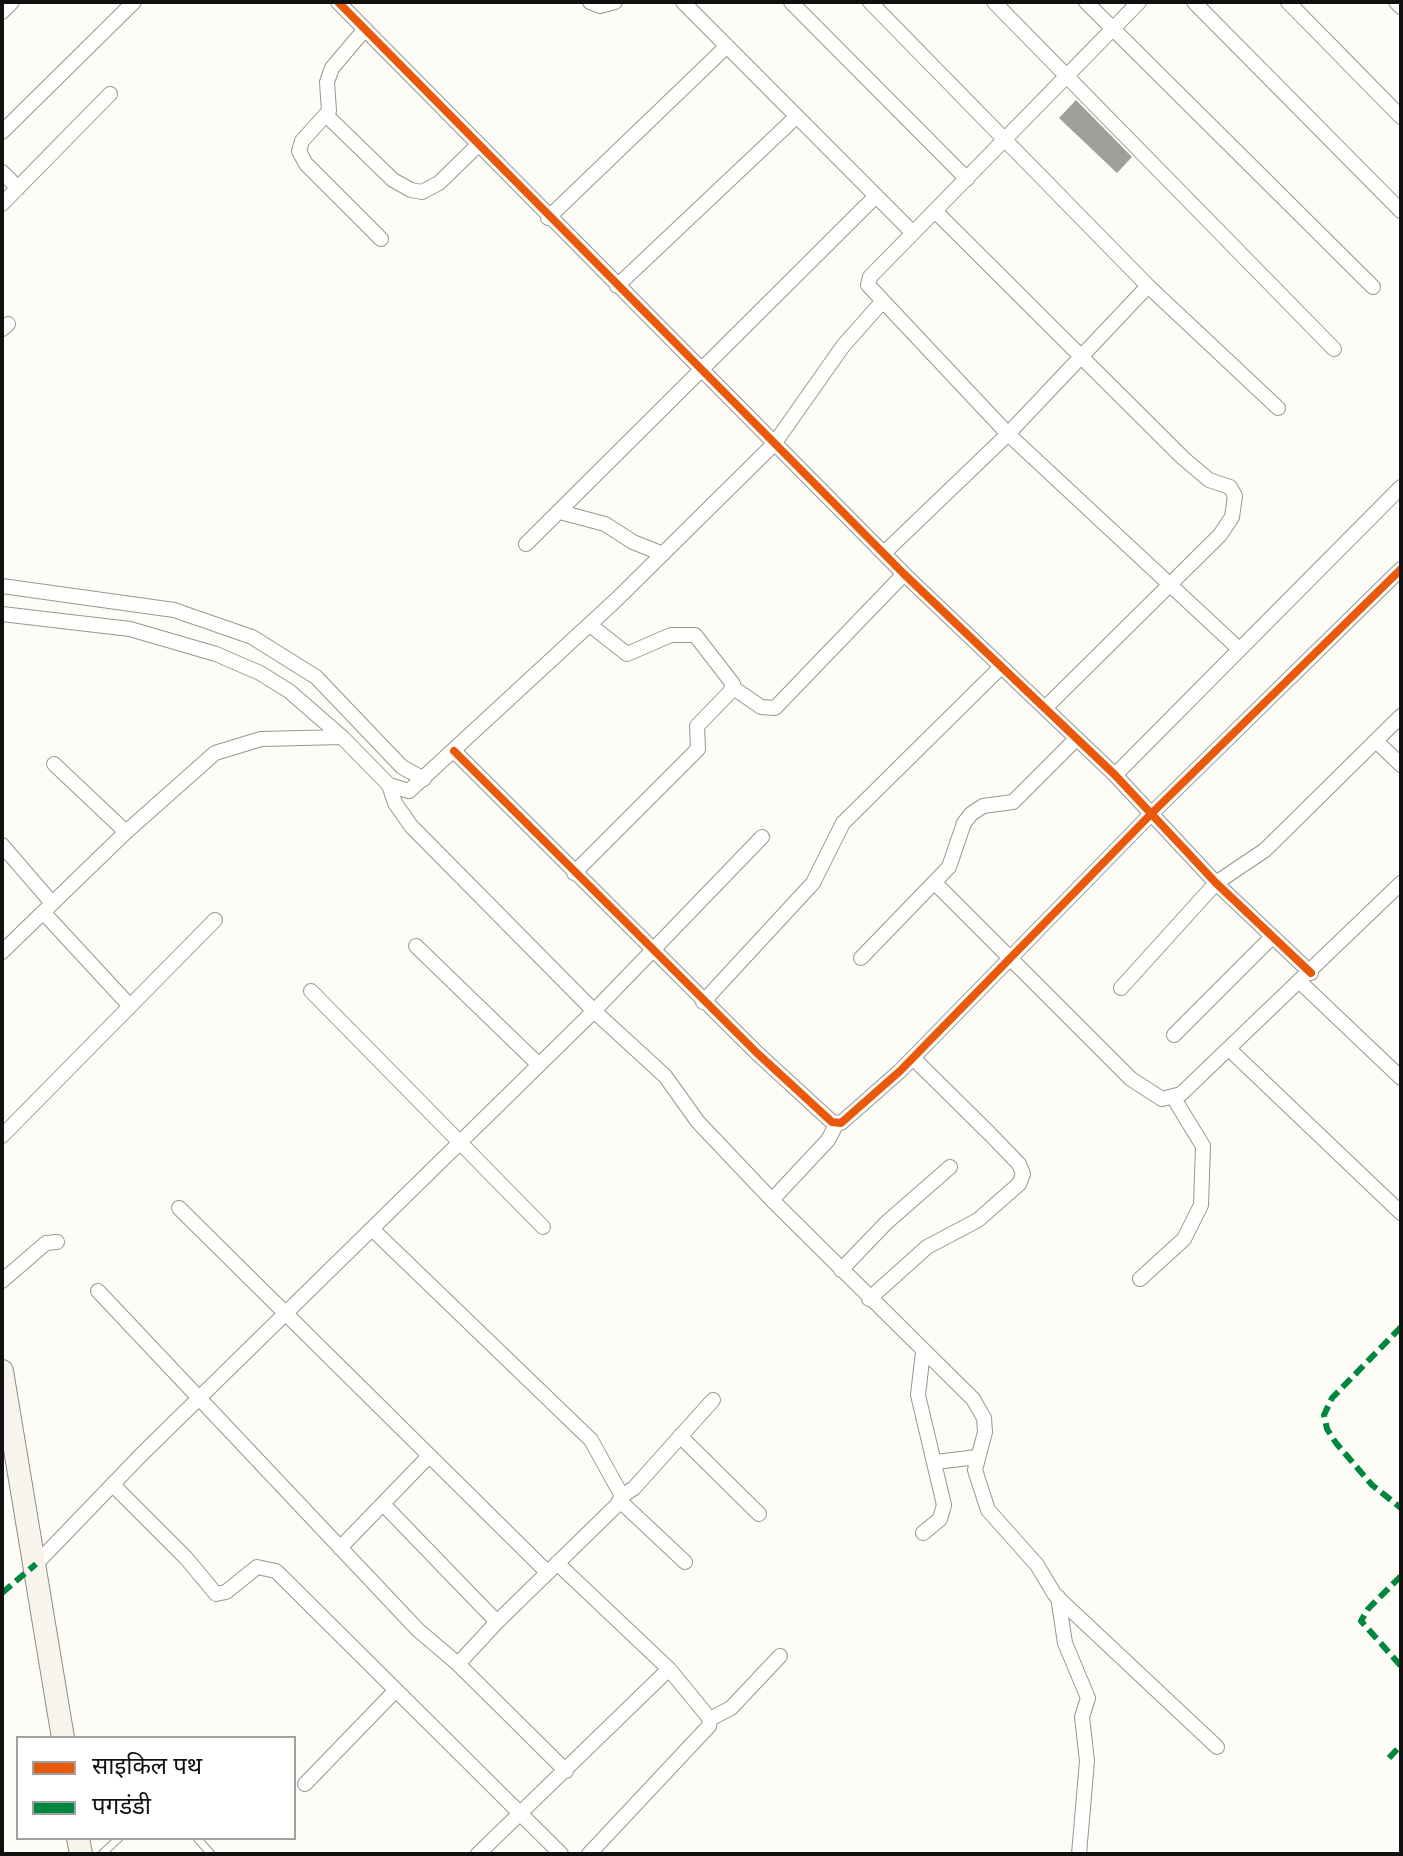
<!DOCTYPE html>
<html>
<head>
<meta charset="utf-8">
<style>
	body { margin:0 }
	#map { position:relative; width:1403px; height:1856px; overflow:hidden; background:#fdfcf7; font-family:"Roboto Serif","Noto Sans Devanagari",serif }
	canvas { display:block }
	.frame { position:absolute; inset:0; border:4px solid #111; pointer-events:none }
	.legend { position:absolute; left:16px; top:1736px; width:280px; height:104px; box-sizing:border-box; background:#fff; border:2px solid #a0a0a0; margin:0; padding:10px 14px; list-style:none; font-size:24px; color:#111 }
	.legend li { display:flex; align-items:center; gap:16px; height:40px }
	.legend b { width:40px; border:2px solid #a0a0a0 }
</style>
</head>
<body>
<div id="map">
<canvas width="1403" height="1856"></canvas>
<div class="frame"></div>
<ul class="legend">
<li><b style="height:10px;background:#e8590c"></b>साइकिल पथ</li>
<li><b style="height:10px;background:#00873e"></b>पगडंडी</li>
</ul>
</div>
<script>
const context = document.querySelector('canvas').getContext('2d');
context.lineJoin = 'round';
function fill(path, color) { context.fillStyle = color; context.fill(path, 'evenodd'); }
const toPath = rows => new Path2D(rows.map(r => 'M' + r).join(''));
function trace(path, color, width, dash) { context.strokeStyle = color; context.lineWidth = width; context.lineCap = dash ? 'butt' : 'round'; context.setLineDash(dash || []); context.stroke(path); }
fill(toPath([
	[1076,100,1132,157,1117,173,1059,118]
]), '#a19f9c');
const lane = toPath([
	[197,1838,211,1854],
	[102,1854,119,1838]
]);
const street = toPath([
	[338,2,904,574,1115,775,1216,883,1311,973],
	[590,2,600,6,615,2],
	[683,2,913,233],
	[791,2,967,179],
	[870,2,1148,286,1278,408],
	[994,2,1334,349],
	[1086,2,1373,287],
	[1139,2,870,277,868,285,1008,434,1238,648],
	[1194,2,1401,211],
	[1288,2,1401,117],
	[1396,2,1401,7],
	[2,12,12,2],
	[365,29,332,68,327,82,329,111,302,141,299,151,306,164,381,239],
	[326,115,393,180,411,190,422,192,439,183,478,145],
	[2,132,134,2],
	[2,172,18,188],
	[2,204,110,94],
	[935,211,1183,458,1209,480,1230,487,1235,496,1232,517,1220,535,1045,708],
	[548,218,726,47],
	[617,286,795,118],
	[2,329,8,324],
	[560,512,605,524,633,542,663,554],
	[526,544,876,196],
	[884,553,1007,435,1148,286],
	[2,586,174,610,252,637,316,677,402,767,424,779],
	[2,614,130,629,216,654,260,673,289,691,342,737,389,785,409,791,616,600,774,444,843,346,882,302],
	[732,687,761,707,775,708,904,574],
	[1376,741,1401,765],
	[454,751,757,1053,832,1122,841,1123,900,1071,1152,813,1401,569],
	[54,764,126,832],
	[1115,775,1401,487],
	[389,785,395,803,411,826,594,1011,665,1076,698,1122,772,1200,973,1399,984,1418,985,1432,975,1470,988,1510,1037,1565,1055,1595,1217,1747],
	[2,845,52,903],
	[574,873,698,749,697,726,730,692,733,684,695,635,671,635,627,654,590,625],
	[935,883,1131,1079,1162,1099,1181,1094,1401,883],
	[43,912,129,1005],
	[416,946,537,1063],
	[2,952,126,832,215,753,261,739,342,737],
	[861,958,949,867,964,823,971,814,983,806,1013,802,1076,739],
	[1300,982,1401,1078],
	[1121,988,1216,883,1265,850,1401,716],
	[311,991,543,1227],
	[703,1002,813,883,843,823,1001,667],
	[1174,1035,1272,937],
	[1229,1049,1401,1213],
	[2,1136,215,920],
	[772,1200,828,1140,837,1123],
	[179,1208,547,1572],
	[372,1229,591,1440,622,1496,617,1505,497,1622,458,1664],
	[841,1270,886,1223,950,1167],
	[1140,1279,1184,1239,1201,1205,1203,1146,1173,1097],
	[2,1281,46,1243,57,1242],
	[98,1291,418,1630,458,1664,566,1771],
	[869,1299,927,1247,978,1220,1019,1184,1023,1174,1019,1164,990,1134,913,1058],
	[680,1436,759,1514],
	[936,1462,977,1457],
	[114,1486,186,1558,216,1594,226,1592,257,1567,276,1571,561,1854],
	[622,1496,634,1488,713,1400],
	[620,1501,685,1562],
	[383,1504,497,1622],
	[923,1533,940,1519,944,1505,918,1395,923,1352],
	[340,1548,429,1456],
	[557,1563,669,1669,710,1719,709,1726,589,1854],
	[36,1564,142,1454,594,1011,762,837],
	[1058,1597,1065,1643,1088,1698,1082,1717,1087,1761,1079,1854],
	[710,1719,731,1708,780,1656],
	[305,1784,396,1690],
	[478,1854,669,1669]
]);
const secondary = toPath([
	[2,1371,63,1738],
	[78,1838,81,1854]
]);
trace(lane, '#979795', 9);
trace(street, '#979795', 16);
trace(secondary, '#8e8d8b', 24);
trace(lane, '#fffffe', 7);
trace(street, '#fffffe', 14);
trace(secondary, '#f6f4eb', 22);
trace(toPath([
	[1401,1327,1332,1398,1324,1415,1327,1429,1336,1443,1372,1485,1401,1508],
	[1401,1576,1368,1609,1361,1621,1401,1666],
	[2,1593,36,1564],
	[1389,1758,1401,1745]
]), '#00873e', 6, [12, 6]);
trace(toPath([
	[338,2,904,574,1115,775,1216,883,1311,973],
	[454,751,757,1053,832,1122,841,1123,900,1071,1152,813,1401,569]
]), '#e8590c', 8);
</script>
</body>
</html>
